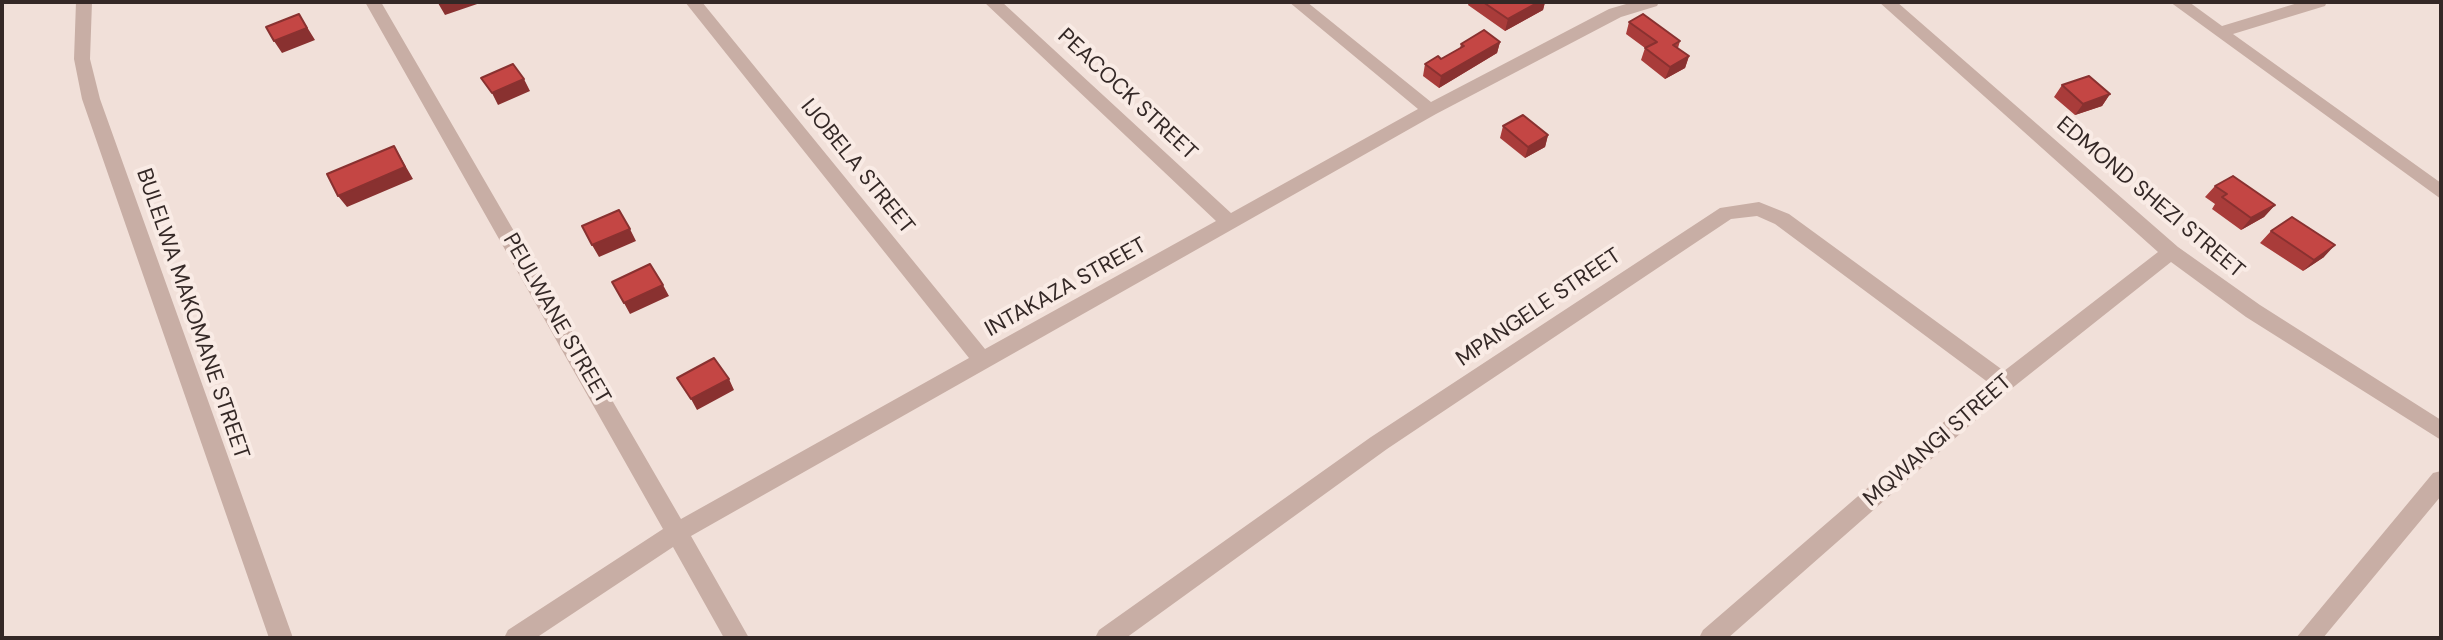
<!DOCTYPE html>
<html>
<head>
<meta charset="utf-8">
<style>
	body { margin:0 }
	#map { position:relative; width:2443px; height:640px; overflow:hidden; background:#f1e0d9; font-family:"DM Sans",sans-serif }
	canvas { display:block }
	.frame { position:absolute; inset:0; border:4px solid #342826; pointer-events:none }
</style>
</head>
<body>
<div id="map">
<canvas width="2443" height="640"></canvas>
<div class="frame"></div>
</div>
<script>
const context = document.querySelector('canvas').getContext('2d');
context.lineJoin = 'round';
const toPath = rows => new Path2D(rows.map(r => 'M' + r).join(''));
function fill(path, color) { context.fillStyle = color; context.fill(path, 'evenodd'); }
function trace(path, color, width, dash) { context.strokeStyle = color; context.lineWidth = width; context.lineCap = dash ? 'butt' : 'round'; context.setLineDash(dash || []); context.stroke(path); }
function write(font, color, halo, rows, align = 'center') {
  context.font = font + ' "DM Sans",sans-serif'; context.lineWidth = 8; context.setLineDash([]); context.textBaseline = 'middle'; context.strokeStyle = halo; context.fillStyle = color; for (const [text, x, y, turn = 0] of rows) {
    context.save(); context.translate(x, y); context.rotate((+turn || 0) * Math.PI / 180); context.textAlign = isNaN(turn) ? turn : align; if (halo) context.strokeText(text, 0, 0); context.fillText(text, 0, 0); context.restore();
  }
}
fill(toPath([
	[76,2,92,2,90,59,100,99,293,638,269,638,82,99,74,59,76,2],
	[365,2,381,2,681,519,969,358,685,2,702,2,985,349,1216,221,984,2,1002,2,1231,213,1418,109,1289,2,1307,2,1431,102,1609,9,1633,2,1659,2,1657,6,1621,17,1436,114,691,536,749,638,724,638,673,547,536,638,504,638,508,630,663,529,365,2],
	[1879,2,1897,2,2178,247,2260,305,2441,420,2441,440,2246,317,2171,262,2011,389,1728,638,1699,638,1703,630,1989,383,1775,224,1757,216,1731,219,1387,449,1126,638,1095,638,1099,630,1371,437,1720,208,1759,202,1789,214,2004,371,2158,252,1879,2],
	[2170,2,2189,2,2222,26,2301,2,2327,2,2325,6,2233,34,2441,183,2441,199,2170,2],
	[2441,471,2441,496,2323,638,2296,638,2433,473,2441,471]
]), '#c8aea5');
fill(toPath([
	[1469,2,1545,2,1543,10,1505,31,1468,5],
	[1629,22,1680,41,1678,48,1689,56,1685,68,1665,79,1641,60,1645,48,1626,34],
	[1500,42,1497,53,1439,88,1423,76,1425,64,1441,59,1460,48,1461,44],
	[2062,85,2110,94,2102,106,2075,115,2054,97],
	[1503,126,1548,135,1545,147,1525,158,1500,138],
	[2215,186,2275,205,2264,217,2241,230,2212,209,2215,204,2205,197],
	[2271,231,2324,257,2303,271,2260,243]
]), '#a93c3a');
fill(toPath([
	[442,2,483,2,445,15,438,3],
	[1539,2,1545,2,1543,10,1505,31,1508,19],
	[299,14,315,40,282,53,274,41],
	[1500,42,1497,53,1439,88,1441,76],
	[1689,56,1685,68,1665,79,1670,67],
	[524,79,530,91,498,105,492,93],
	[2110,94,2102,106,2075,115,2083,104],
	[1548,135,1545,147,1525,158,1528,147],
	[394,146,413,179,347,207,338,196],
	[2275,205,2264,217,2241,230,2251,218],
	[630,229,636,241,599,257,592,245],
	[2335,245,2324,257,2303,271,2314,260],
	[663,285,669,296,630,314,624,303],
	[729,379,734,390,697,410,691,399]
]), '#893130');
const building = toPath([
	[1483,2,1539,2,1508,19,1483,2],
	[299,14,307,28,274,41,266,27,299,14],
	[1643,14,1680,41,1673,45,1689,56,1670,67,1645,48,1657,42,1629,22,1643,14],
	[1484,30,1500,42,1441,76,1425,64,1438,56,1441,59,1464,46,1461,44,1484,30],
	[513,64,524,79,492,93,481,78,513,64],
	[2089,76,2110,94,2083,104,2062,85,2089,76],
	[1523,115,1548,135,1528,147,1503,126,1523,115],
	[394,146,405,167,338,196,327,174,394,146],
	[2233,176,2275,205,2251,218,2222,197,2227,194,2215,186,2233,176],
	[619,210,630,229,592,245,582,226,619,210],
	[2292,217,2335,245,2314,260,2271,231,2292,217],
	[650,264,663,285,624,303,612,282,650,264],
	[714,358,729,379,691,399,677,378,714,358]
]);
fill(building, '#c44644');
trace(building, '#893130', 2);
write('22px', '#342826', '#f9ebe5', [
	["PEACOCK STREET",1127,95,43],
	["IJOBELA STREET",857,167,51],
	["EDMOND SHEZI STREET",2150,198,40],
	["INTAKAZA STREET",1066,288,-29],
	["MPANGELE STREET",1539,308,-34],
	["BULELWA MAKOMANE STREET",192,314,71],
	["PEULWANE STREET",556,319,60],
	["MQWANGI STREET",1938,441,-41]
]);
</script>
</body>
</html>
